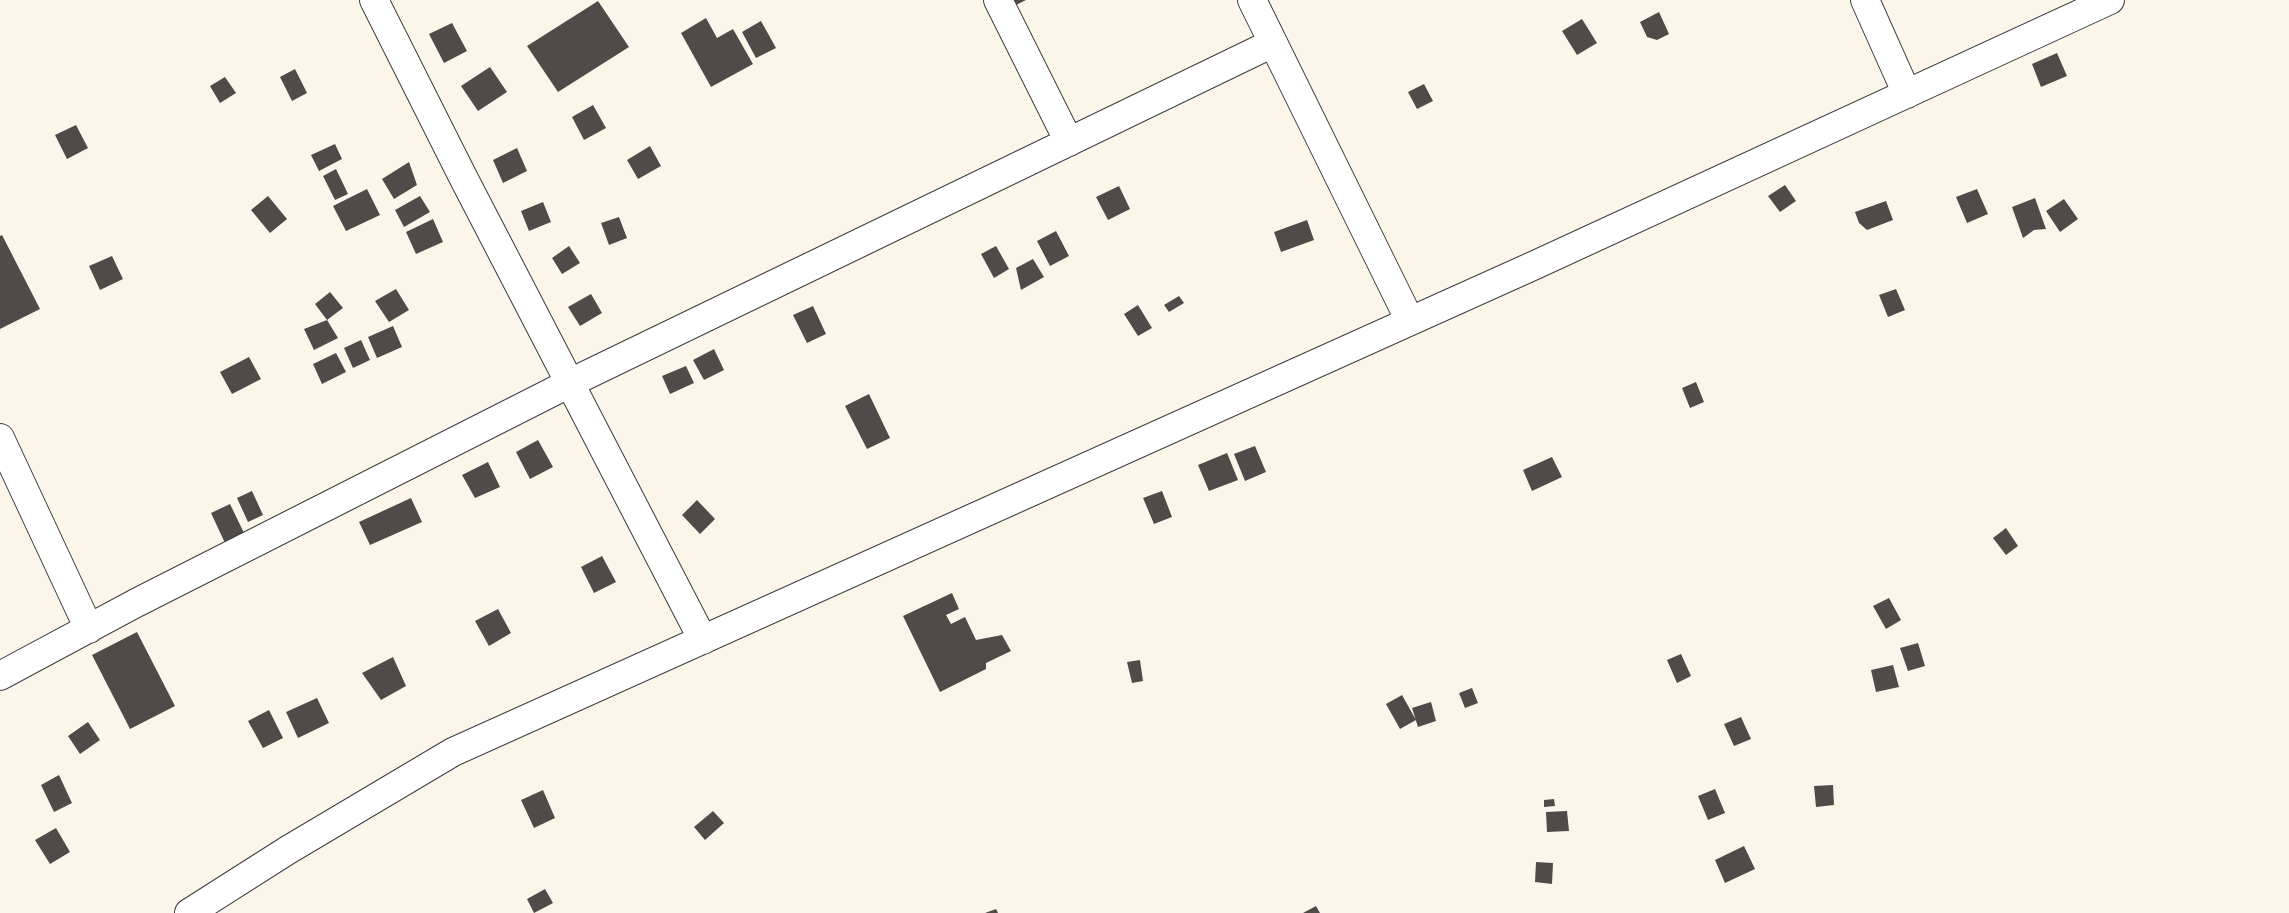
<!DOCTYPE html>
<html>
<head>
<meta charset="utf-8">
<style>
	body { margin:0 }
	canvas { display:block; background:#fcf6ea }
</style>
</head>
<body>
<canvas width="2289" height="913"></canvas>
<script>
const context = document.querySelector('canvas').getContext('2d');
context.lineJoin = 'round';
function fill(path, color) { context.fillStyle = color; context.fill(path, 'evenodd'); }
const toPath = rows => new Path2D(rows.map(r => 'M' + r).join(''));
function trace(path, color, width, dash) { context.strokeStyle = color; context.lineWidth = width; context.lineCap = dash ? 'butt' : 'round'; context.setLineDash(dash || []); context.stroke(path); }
fill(toPath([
	[1013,0,1026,0,1016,5],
	[598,1,629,47,558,92,527,46],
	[1659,12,1669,34,1657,40,1647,37,1640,22],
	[706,18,717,38,733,29,753,64,711,87,681,33],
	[1582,19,1597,43,1577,55,1562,31],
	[761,21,776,48,756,58,742,32],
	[452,23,467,51,444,63,429,34],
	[2057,53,2067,76,2041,87,2032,64],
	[490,67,507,92,478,111,461,86],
	[295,69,307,93,292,101,280,77],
	[225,77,236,93,220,103,210,86],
	[1424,84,1433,101,1417,109,1408,92],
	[593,105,606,128,584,140,572,117],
	[76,125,88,148,67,159,55,135],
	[335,144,342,159,319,171,311,155],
	[650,146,661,166,638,179,627,160],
	[517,148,527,171,503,183,493,160],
	[409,162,417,185,394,199,382,179],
	[336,169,348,194,335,200,323,176],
	[1785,185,1796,201,1780,212,1768,196],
	[1119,186,1130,209,1108,220,1096,197],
	[367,189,380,215,346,231,333,206],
	[1977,189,1988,214,1967,223,1956,197],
	[268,196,287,219,270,233,251,210],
	[420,196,430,212,404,227,395,210],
	[2035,198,2046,229,2034,230,2023,238,2012,207],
	[2064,199,2078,219,2060,232,2046,211],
	[1886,201,1893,220,1867,230,1859,223,1855,212],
	[543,202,551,222,529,231,521,211],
	[619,217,627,238,609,245,601,223],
	[433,219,443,242,416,254,406,232],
	[1307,220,1314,240,1281,252,1274,232],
	[1056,231,1069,256,1050,266,1037,241],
	[2,235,40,309,0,329,0,236],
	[569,246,580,263,562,274,552,258],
	[996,246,1009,269,994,278,981,254],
	[112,256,123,279,100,290,89,266],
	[1033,259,1044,277,1021,290,1016,268],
	[396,289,409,310,389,322,375,301],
	[1896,289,1905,310,1888,317,1879,295],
	[330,292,343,308,327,320,315,304],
	[591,294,602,313,580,326,568,307],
	[1179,296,1184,303,1169,312,1164,305],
	[1138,305,1152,328,1138,336,1124,314],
	[813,306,826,334,807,343,793,315],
	[327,320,338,338,314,350,304,329],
	[393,326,402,347,377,358,368,337],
	[361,340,370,360,353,368,344,348],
	[714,349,724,370,704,380,693,360],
	[336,353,346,372,322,384,313,364],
	[249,357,261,379,232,394,220,372],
	[686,366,694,383,670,394,662,376],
	[1696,382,1704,402,1690,408,1682,388],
	[869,394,890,438,867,449,845,406],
	[538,440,553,467,530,479,516,452],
	[1255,446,1266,472,1245,481,1234,454],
	[1227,453,1238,480,1209,491,1198,465],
	[1552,457,1562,477,1532,491,1523,470],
	[488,462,500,487,475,498,462,475],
	[252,491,263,515,248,522,237,498],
	[1162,491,1172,517,1154,524,1143,498],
	[411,498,422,522,370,545,359,522],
	[697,500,715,519,700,534,682,515],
	[230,504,244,533,225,543,211,513],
	[2006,528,2018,546,2006,555,1993,538],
	[602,556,616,582,594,593,581,567],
	[952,593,959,609,946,615,951,624,965,617,976,640,1002,635,1011,651,986,663,986,669,940,692,903,616],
	[1889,598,1901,620,1886,629,1873,606],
	[498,609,511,633,489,646,475,621],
	[137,632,175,706,130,729,92,655],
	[1918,643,1925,666,1908,671,1900,648],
	[1681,654,1691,676,1677,683,1667,660],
	[393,657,406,686,381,700,362,673],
	[1140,660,1143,681,1132,683,1127,662],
	[1893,665,1899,687,1876,692,1871,670],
	[1472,688,1478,703,1465,708,1459,693],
	[1402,695,1416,720,1400,729,1386,704],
	[317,698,329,723,298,738,286,712],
	[1431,702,1436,721,1418,727,1412,708],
	[269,710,283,738,263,748,248,721],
	[1741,717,1751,739,1734,746,1724,724],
	[88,722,100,740,80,754,68,736],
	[59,775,72,803,54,812,41,785],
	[1833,785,1834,805,1816,807,1814,786],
	[1715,789,1725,813,1708,820,1698,796],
	[543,790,555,818,534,828,521,800],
	[1554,799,1555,806,1544,807,1544,800],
	[713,811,724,823,705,840,694,827],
	[1567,811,1569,831,1547,832,1546,812],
	[56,828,70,852,50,864,35,840],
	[1744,846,1755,869,1725,883,1715,860],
	[1536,862,1553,863,1552,884,1535,882],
	[545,889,553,903,534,913,527,899],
	[1316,906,1320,913,1303,913],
	[996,909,998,913,985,913]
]), '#514a48');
const minor = toPath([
	[374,0,463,177,703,640],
	[998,0,1069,142],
	[1252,0,1410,321],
	[1865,0,1907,94],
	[0,438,89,629],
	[0,676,136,603,570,383,1273,43],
	[189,913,288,850,453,752,1535,265,2110,0]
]);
trace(minor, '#3d3d3d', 30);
trace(minor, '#fff', 28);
</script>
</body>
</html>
